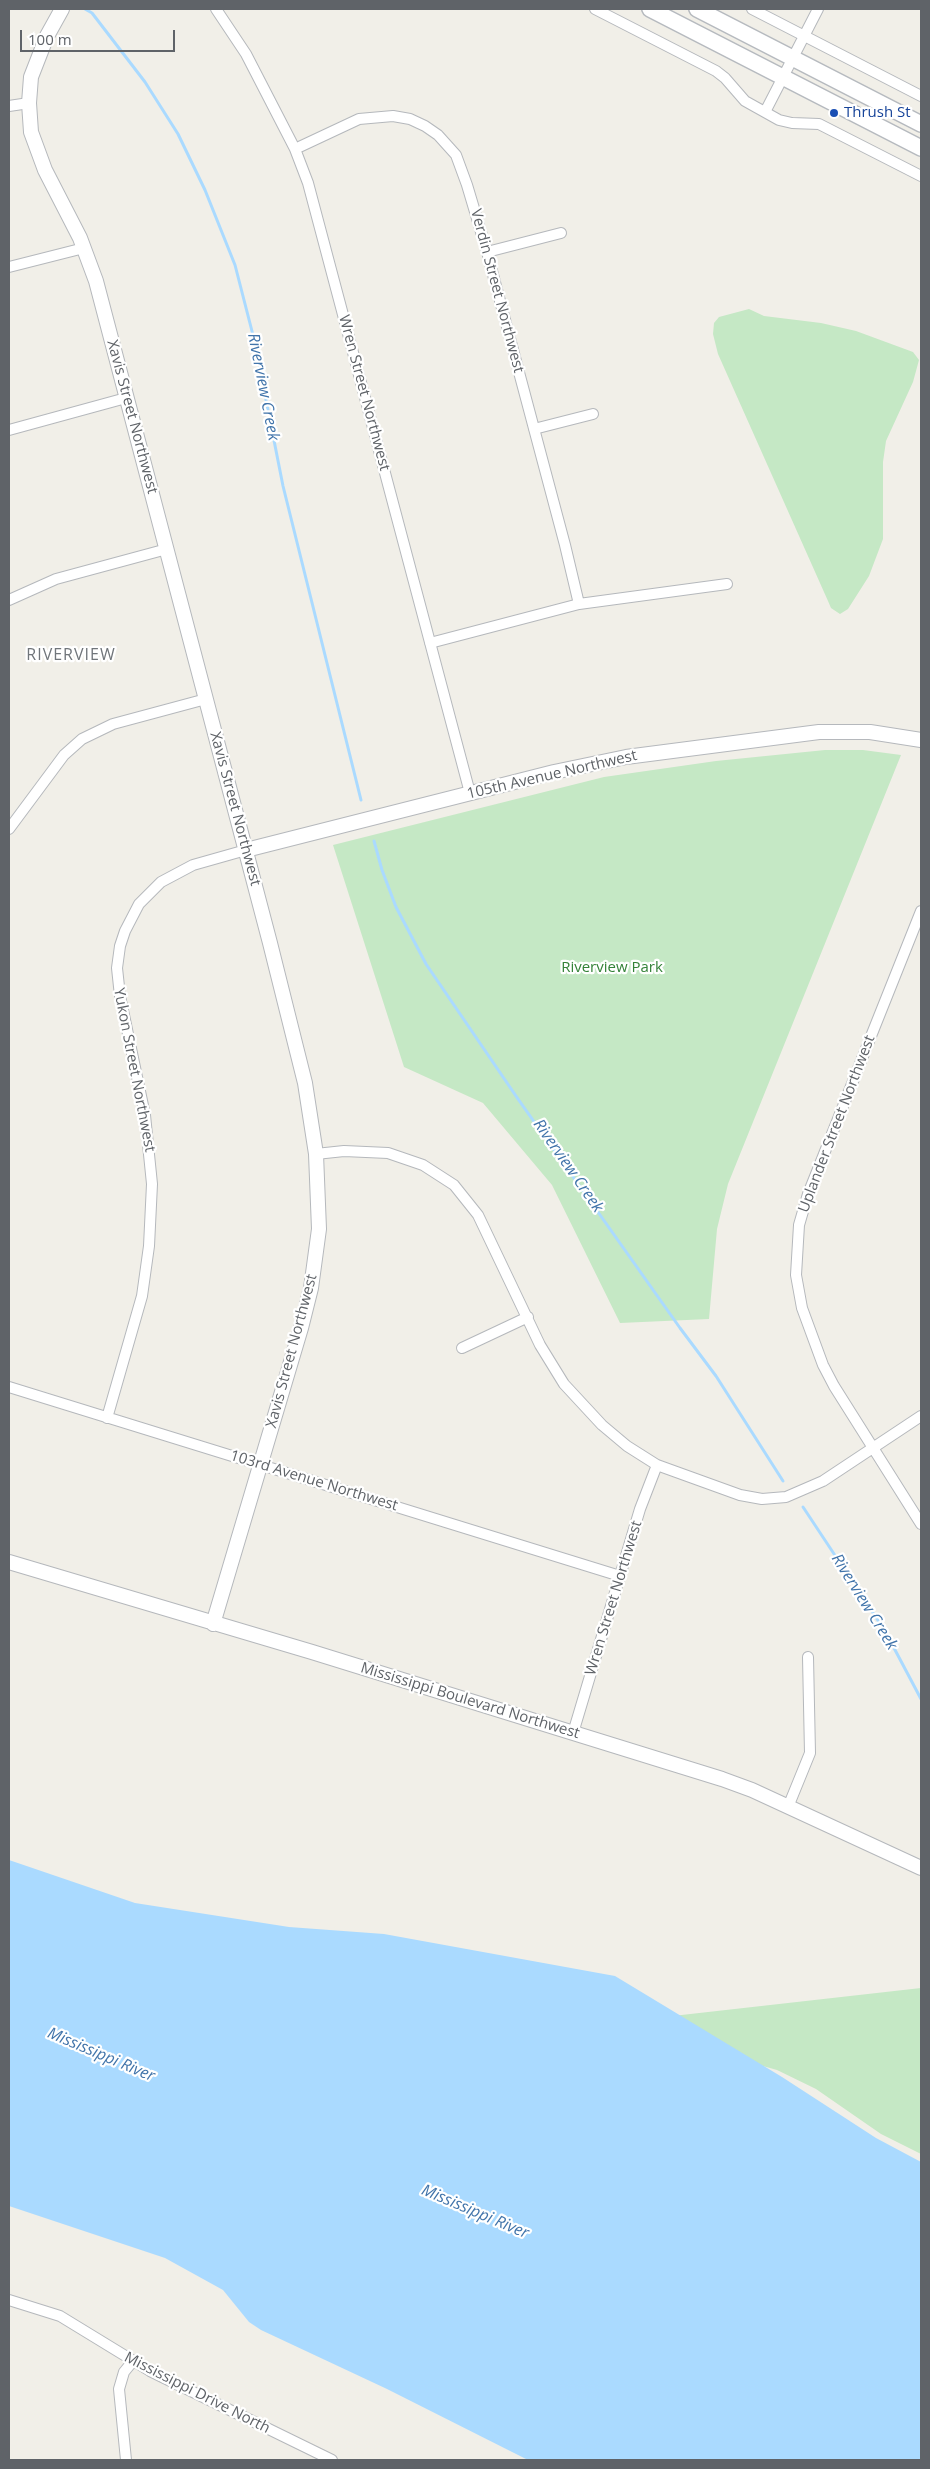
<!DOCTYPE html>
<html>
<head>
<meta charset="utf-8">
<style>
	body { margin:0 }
	#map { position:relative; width:930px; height:2469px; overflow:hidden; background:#f1efe8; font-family:"Open Sans",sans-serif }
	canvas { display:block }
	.frame { position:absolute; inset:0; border:10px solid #5f6368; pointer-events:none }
	.scale { position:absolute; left:20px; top:30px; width:155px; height:22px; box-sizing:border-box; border:2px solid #5f6368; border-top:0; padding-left:6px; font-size:15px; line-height:18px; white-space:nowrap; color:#5f6368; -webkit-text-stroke:4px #fff; paint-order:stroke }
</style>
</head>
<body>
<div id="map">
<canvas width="930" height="2469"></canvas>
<div class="frame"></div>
<div class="scale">100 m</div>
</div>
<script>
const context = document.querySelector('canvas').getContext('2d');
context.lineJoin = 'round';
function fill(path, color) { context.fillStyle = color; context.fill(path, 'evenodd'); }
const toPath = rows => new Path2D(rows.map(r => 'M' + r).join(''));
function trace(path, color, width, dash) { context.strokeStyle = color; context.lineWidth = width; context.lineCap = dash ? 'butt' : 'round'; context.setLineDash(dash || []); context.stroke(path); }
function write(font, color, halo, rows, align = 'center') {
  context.font = font + ' "Open Sans",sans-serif'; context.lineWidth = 4.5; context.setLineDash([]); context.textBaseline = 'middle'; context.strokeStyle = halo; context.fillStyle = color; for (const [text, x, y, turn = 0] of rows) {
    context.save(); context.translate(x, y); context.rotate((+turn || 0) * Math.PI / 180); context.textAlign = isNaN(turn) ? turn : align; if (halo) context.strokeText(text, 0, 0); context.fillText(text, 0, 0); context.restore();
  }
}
fill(toPath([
	[749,309,764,316,821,323,856,331,913,352,919,360,913,382,886,441,883,462,883,539,869,576,848,609,840,614,831,608,828,601,718,354,713,334,714,323,719,317],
	[825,750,863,750,901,755,728,1184,717,1229,709,1319,620,1323,552,1185,483,1103,404,1067,333,845,604,777,716,761],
	[921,1988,921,2154,881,2134,816,2089,777,2070,699,2048,646,2019]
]), '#c5e8c5');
fill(toPath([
	[9,1860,135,1903,289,1927,384,1934,615,1976,782,2077,876,2138,921,2162,921,2460,528,2460,387,2389,261,2330,249,2322,223,2290,165,2258,9,2206]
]), '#aadaff');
trace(toPath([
	[85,9,92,13,145,82,178,134,205,190,235,265,254,339,283,486,361,800],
	[374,841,382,870,396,907,426,964,518,1099,680,1328,716,1376,783,1481],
	[803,1507,885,1631,921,1699]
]), '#aadaff', 3);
const minor = toPath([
	[216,9,246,54,295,149,308,183,470,793],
	[595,9,716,71,725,78,745,101,779,120,792,123,819,124,921,176],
	[752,9,921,96],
	[9,106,29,103],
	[765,112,818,9],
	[295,149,359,119,393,116,410,119,425,126,438,135,456,155,467,185,487,252,565,545,579,604],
	[487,252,561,233],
	[9,267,84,248],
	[534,429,593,414],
	[9,430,126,398],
	[9,600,56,579,167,549],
	[430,643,579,604,727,584],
	[9,829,64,755,82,739,113,724,206,699],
	[921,911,808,1194,799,1225,796,1275,802,1308,823,1365,834,1386,921,1524],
	[316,1154,344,1151,388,1153,423,1165,454,1185,478,1215,540,1345,564,1384,602,1425,627,1446,657,1465,740,1495,762,1499,786,1497,823,1481,921,1416],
	[462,1348,528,1317],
	[9,1387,620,1576],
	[107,1418,142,1296,149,1246,152,1184,145,1115,120,996,117,968,120,946,125,931,139,904,161,882,193,865,246,850],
	[573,1733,640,1509,657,1465],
	[788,1807,810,1753,808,1657],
	[9,2300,60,2316,150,2371,332,2460],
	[126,2460,119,2389,124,2372,133,2361]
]);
const tertiary = toPath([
	[62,9,47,36,31,77,29,103,31,132,45,170,80,238,96,281,270,943,305,1083,316,1154,319,1229,311,1288,301,1328,213,1624],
	[246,850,554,772,626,757,819,732,870,732,921,740],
	[9,1562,312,1652,722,1779,752,1790,921,1868]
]);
const secondary = toPath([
	[650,9,921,148],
	[697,9,921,124]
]);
trace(minor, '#b5b8bc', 12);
trace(tertiary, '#b5b8bc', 16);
trace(secondary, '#b6babf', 18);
trace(minor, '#fff', 10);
trace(tertiary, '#fff', 14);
trace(secondary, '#fff', 15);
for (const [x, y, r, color] of [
	[834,113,5,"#1a4fb4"]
]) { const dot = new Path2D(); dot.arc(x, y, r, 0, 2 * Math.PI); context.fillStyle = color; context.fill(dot); trace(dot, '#fff', 2); }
write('15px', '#164399', '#fff', [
	["Thrush St",844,113]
], 'left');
write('15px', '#5f6368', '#fff', [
	["Verdin Street Northwest",497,291,75],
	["Wren Street Northwest",364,393,75],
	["Xavis Street Northwest",132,417,75],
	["105th Avenue Northwest",552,775,-13],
	["Xavis Street Northwest",235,809,75],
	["Yukon Street Northwest",134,1070,79],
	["Uplander Street Northwest",837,1124,-69],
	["Xavis Street Northwest",292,1351,-75],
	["103rd Avenue Northwest",314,1481,17],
	["Wren Street Northwest",614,1598,-73],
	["Mississippi Boulevard Northwest",470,1701,17],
	["Mississippi Drive North",197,2393,27]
]);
write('15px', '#348238', '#fff', [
	["Riverview Park",612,968]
]);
write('italic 16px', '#4174aa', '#fff', [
	["Riverview Creek",263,387,79],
	["Riverview Creek",568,1166,55],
	["Riverview Creek",864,1602,58],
	["Mississippi River",101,2055,23],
	["Mississippi River",475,2212,23]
]);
context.letterSpacing = '1px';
write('16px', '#70757a', '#fff', [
	["RIVERVIEW",71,655]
]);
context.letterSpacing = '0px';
</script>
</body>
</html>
